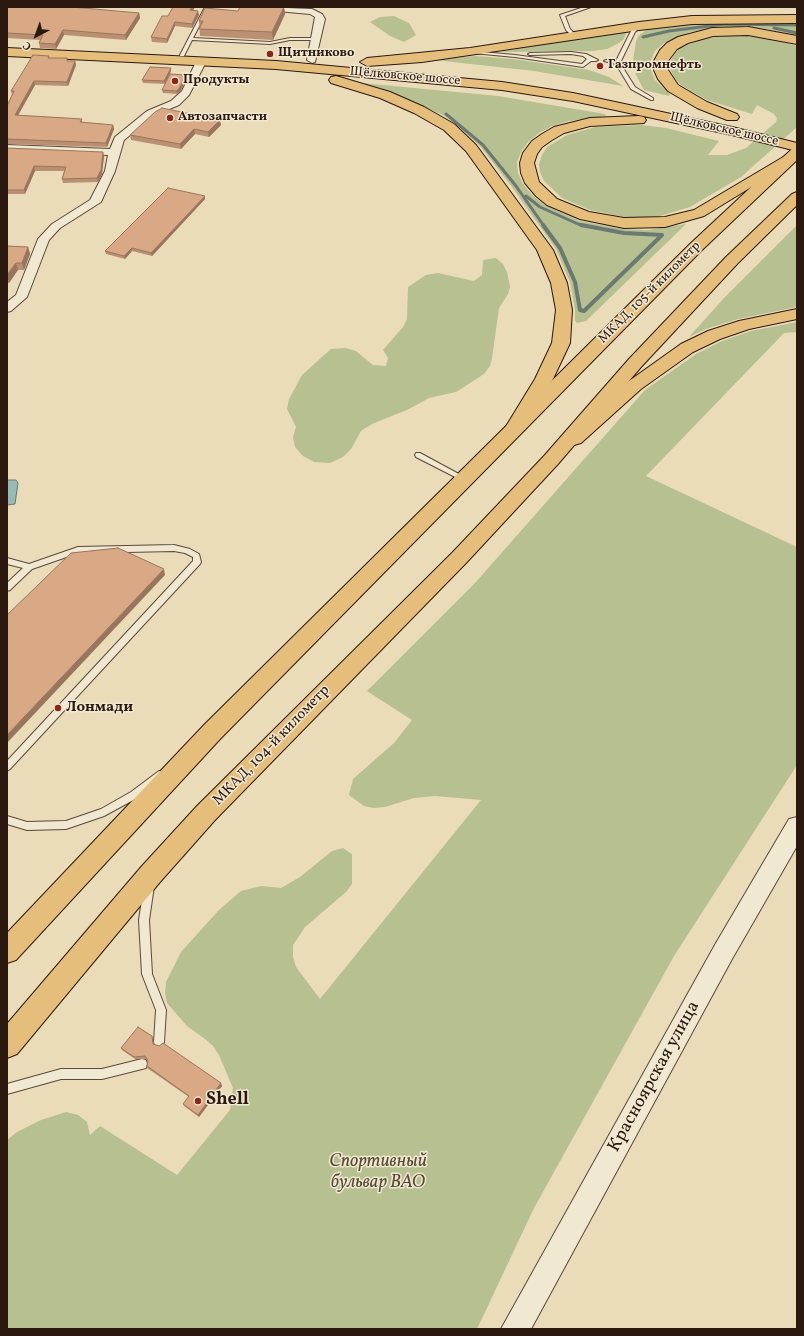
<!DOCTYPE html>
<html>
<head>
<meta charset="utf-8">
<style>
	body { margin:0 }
	#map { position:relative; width:804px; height:1336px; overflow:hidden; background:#eadbb9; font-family:Vollkorn,serif }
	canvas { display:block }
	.frame { position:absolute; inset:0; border:8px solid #2b180e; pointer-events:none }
	.north { position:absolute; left:16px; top:16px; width:40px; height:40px; -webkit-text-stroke:3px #f1e8d2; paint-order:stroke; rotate:221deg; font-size:11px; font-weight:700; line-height:16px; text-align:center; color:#2b180e }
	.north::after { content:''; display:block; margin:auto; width:14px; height:18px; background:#2b180e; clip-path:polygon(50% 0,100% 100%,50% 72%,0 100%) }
</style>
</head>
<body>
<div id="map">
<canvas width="804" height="1336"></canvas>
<div class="frame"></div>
<div class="north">С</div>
</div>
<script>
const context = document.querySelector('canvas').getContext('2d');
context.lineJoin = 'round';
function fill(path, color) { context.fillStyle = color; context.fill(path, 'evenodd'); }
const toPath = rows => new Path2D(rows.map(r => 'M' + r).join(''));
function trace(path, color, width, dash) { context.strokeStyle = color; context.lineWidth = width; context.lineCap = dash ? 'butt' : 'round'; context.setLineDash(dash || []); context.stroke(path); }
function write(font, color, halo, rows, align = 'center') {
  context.font = font + ' Vollkorn,serif'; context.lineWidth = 3; context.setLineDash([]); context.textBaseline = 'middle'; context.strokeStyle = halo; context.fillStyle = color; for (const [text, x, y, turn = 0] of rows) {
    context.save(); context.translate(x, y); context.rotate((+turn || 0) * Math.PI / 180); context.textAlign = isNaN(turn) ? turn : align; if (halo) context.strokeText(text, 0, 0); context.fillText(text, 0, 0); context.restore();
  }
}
fill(toPath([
	[394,16,409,23,416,35,404,42,390,36,370,22,380,17],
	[797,22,797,36,767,29,727,27,690,32,664,43,655,51,651,60,651,70,655,80,670,94,669,96,644,90,635,73,641,73,638,62,633,61,636,41,639,35,648,29,694,24],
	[627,30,624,39,619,43,607,49,593,51,500,52],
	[730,35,762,37,797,46,797,127,741,177,690,207,660,216,643,217,625,217,590,210,562,198,544,181,540,172,539,164,542,155,547,147,567,135,595,127,642,125,666,128,719,141,708,155,727,155,746,148,776,122,777,118,774,114,757,105,752,114,707,100,681,85,674,77,670,69,670,62,674,55,680,48,701,39],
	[475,56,513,59,589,70,609,77,623,86,534,71,435,60],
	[362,83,498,96,605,114,606,116,569,121,552,126,539,133,528,142,521,152,517,162,518,173,523,184,532,195,545,205,580,221,624,229,647,230,686,224,586,321,577,323,575,320,575,310,570,282,556,249,512,187,480,146,457,125,443,115,390,92],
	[797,225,797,307,738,319,706,329,689,337,725,297],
	[496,258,503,264,507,272,510,287,508,294,499,308,492,358,490,366,484,374,456,392,429,398,409,409,372,424,361,431,351,449,343,457,330,463,314,462,303,456,295,447,293,437,296,427,287,409,289,399,302,375,331,349,345,348,356,351,373,365,386,366,388,358,383,350,403,327,407,319,408,287,426,275,438,273,474,281,482,275,483,260],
	[797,322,797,332,784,333,646,476,797,547,797,765,674,956,534,1208,477,1329,7,1329,7,1140,17,1132,41,1120,66,1112,78,1115,87,1122,90,1135,100,1126,177,1175,230,1110,233,1088,219,1055,213,1046,205,1039,187,1026,167,1003,165,993,166,982,181,952,218,911,241,891,261,886,281,888,300,877,332,851,343,848,352,854,352,884,346,892,305,927,293,945,293,957,296,967,320,999,481,800,435,796,414,798,385,807,374,808,364,806,349,795,353,779,394,743,412,720,367,691,475,583,645,390,696,354,722,341,751,331]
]), '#b6c090');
const water = toPath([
	[7,480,16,480,18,483,15,504,7,505,7,480]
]);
fill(water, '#98bab4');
trace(water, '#6c7972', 1);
trace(toPath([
	[774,28,797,33],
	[643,37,669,31,725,24,797,25],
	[446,114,483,145,516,186,544,226],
	[526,196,540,207,578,224,586,226]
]), '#6c7972', 3);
trace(toPath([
	[543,225,560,248,575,282,580,310,584,311,662,235],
	[581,225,624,233,662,235]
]), '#6c7972', 4);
const service = toPath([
	[205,7,209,7,193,38,270,42,290,38,316,38,318,39,316,40,290,40,270,44,192,40,184,56,180,56,180,55,205,7],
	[584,7,591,7,565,16,570,29,577,36,573,37,566,30,560,15,584,7],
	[637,25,641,26,635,32,620,63,635,87,653,98,653,100,651,100,631,89,616,64,604,61,606,60,616,61,631,31,637,25],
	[471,51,515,55,582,64,587,59,583,56,571,54,530,55,528,54,530,53,571,52,586,54,598,60,596,61,591,61,583,67,515,57,473,53,471,53,471,51],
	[416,453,420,453,468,479,465,481,463,481,416,457,415,455,416,453],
	[174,545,190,549,199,554,201,562,200,564,10,769,7,771,7,761,193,561,193,557,185,553,174,551,78,553,32,569,10,590,7,591,7,583,23,568,7,564,7,558,29,564,78,547,174,545],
	[159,771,162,772,163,775,162,778,137,798,104,816,66,829,27,830,7,824,7,816,27,822,66,821,101,809,131,792,159,771],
	[149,882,152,883,154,886,149,920,152,974,166,1010,164,1042,163,1045,159,1047,155,1045,154,1042,156,1010,142,974,139,920,144,886,146,883,149,882],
	[142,1059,146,1060,147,1064,146,1068,102,1079,61,1079,7,1094,7,1084,61,1069,102,1069,142,1059]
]);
const minor = toPath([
	[262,7,312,9,322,14,325,19,315,62,312,63,307,60,315,17,310,14,266,10,262,7],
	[201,59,206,62,189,95,179,105,155,115,124,140,115,171,101,202,60,228,49,240,27,297,11,311,7,312,7,302,16,295,38,239,52,224,90,200,105,171,108,155,7,151,7,145,110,149,115,137,147,111,171,101,182,91,196,62,201,59]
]);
const tertiary = toPath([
	[797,817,797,846,732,959,531,1329,501,1329,716,943,789,819,797,817]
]);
const primary = toPath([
	[797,15,797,23,692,24,639,30,422,62,367,66,360,62,367,58,470,48,639,22,692,16,797,15],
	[748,27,797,36,797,44,748,35,713,36,688,43,677,49,668,61,668,70,678,85,707,102,737,114,739,117,737,120,727,120,697,108,668,91,658,79,654,70,654,61,660,50,667,43,678,37,712,28,748,27],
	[7,48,276,61,502,82,573,93,732,127,797,143,797,151,732,135,573,101,502,90,276,69,7,56,7,48],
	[336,76,390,92,424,107,454,124,476,145,553,250,567,283,572,310,570,343,553,379,521,432,514,434,507,432,505,428,535,379,552,343,556,310,551,283,537,250,466,151,444,130,414,113,380,98,331,83,329,80,331,77,336,76],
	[639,116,644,117,646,120,644,123,590,126,564,133,552,140,542,147,537,154,534,163,539,182,557,199,589,212,624,218,665,217,694,210,785,156,795,156,797,159,704,216,665,227,624,228,580,219,547,205,536,196,525,183,521,173,520,163,523,153,532,141,542,134,554,127,590,118,639,116],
	[797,309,797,319,749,329,720,339,693,352,641,389,581,443,574,445,567,443,565,439,629,381,681,344,708,331,739,321,797,309]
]);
const trunk = toPath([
	[797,148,797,160,702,250,221,738,16,960,7,963,7,933,205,724,690,244,792,149,797,148],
	[797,192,797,205,738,263,641,367,558,464,466,563,215,820,160,882,17,1054,7,1058,7,1024,142,866,197,806,452,553,544,456,629,359,726,257,792,194,797,192]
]);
trace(service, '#5b4939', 2);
trace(minor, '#5b4939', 2);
trace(tertiary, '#5b4939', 2);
trace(primary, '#2b180e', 2);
trace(trunk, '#2b180e', 2);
fill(service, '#f1e8d2');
fill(minor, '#f1e8d2');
fill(tertiary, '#f1e8d2');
fill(primary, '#e5be7c');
fill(trunk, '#e5be7c');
fill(toPath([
	[7,7,139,13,140,18,126,40,64,35,56,49,40,48,39,43,40,40,7,38],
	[173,7,195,7,193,10,199,15,192,28,175,26,167,43,152,42,151,37,168,16],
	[284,7,285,14,273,40,200,36,199,21,238,11],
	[49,56,50,58,67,61,75,61,76,65,68,86,35,85,18,115,82,119,82,122,113,125,114,129,107,147,7,144,7,106,12,95,11,91],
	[171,71,165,84,143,83,142,80],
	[187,78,181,90,177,94,163,93,162,90],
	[221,125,209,137,195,134,181,149,131,140,130,135],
	[7,148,104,156,102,174,98,182,63,183,62,179,64,171,35,171,25,194,7,194],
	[205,196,205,199,152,256,132,251,125,259,106,254,105,251],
	[7,246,28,247,30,254,24,270,18,270,9,283,7,283],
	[152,1036,154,1044,222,1086,199,1117,184,1106,183,1104,189,1097,147,1068,147,1066,148,1061,146,1059,135,1059,122,1050,121,1048]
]), '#bb9072');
fill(toPath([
	[192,7,195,7,191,14,190,10],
	[284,7,285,14,273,40,272,32],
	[198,11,199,15,192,28,192,24],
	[139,13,140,18,126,40,125,35],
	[175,22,175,26,167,43,167,39],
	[63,30,64,35,56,49,55,44],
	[75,61,76,65,68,86,67,82],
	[171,68,171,71,165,84,164,81],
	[186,75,187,78,181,90,177,94,177,91],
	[34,81,35,85,16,119,15,115],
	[220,120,221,125,209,137,208,132],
	[113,125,114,129,107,147,106,143],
	[194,129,195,134,181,149,180,144],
	[103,152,104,156,102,174,98,182,97,178],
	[34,166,35,171,25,194,24,190],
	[205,196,205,199,152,256,151,253],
	[28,247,30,254,24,270,22,263],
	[132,248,132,251,125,259,124,256],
	[16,263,18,270,9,283,7,275],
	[164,569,165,575,7,743,7,735],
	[221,1083,222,1086,199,1117,198,1115]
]), '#98765d');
const building = toPath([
	[7,7,72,7,139,13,125,35,63,30,55,44,39,43,43,35,7,33,7,7],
	[173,7,192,7,190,10,198,11,192,24,175,22,167,39,151,37,162,16,168,16,173,7],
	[240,7,284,7,272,32,199,29,203,21,199,21,205,8,238,11,240,7],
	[33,55,49,56,48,58,67,58,67,61,75,61,67,82,34,81,15,115,82,119,80,122,113,125,106,143,7,139,7,106,14,91,11,91,33,55],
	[150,67,171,68,164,81,142,80,150,67],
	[170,74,186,75,180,87,177,91,162,90,170,74],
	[162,108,220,120,208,132,194,129,180,144,130,135,155,112,162,108],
	[7,148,103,152,101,170,97,178,62,179,66,167,34,166,24,190,7,190,7,148],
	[168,188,205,196,151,253,132,248,124,256,105,251,168,188],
	[7,246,28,247,22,263,16,263,7,275,7,246],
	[118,548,164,569,7,735,7,615,71,553,118,548],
	[138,1027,152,1036,153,1044,159,1046,163,1043,221,1083,198,1115,183,1104,189,1096,147,1066,148,1061,145,1056,134,1057,121,1048,138,1027]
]);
fill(building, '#d9a885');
trace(building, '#98765d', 1);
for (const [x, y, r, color] of [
	[270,54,4,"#8f2418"],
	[600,66,4,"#8f2418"],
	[175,81,4,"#8f2418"],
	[170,118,4,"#8f2418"],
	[58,708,4,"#8f2418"],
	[198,1101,4,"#8f2418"]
]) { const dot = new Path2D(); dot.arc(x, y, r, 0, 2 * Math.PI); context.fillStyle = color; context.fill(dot); trace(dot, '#f1e8d2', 1.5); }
write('bold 13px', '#2b180e', '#f1e8d2', [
	["Щитниково",278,54],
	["Газпромнефть",608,66],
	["Продукты",183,81],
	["Автозапчасти",178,118]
], 'left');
write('13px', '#2b180e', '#f1e8d2', [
	["Щёлковское шоссе",405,77,5],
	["Щёлковское шоссе",724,130,13],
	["МКАД, 105-й километр",650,293,-45]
]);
write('bold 15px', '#2b180e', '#f1e8d2', [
	["Лонмади",66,708]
], 'left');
write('15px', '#2b180e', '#f1e8d2', [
	["МКАД, 104-й километр",272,746,-46]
]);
write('18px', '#2b180e', '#f1e8d2', [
	["Красноярская улица",655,1077,-61]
]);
write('bold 18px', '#2b180e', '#f1e8d2', [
	["Shell",206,1101]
], 'left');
write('italic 18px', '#554a35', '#f1e8d2', [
	["Спортивный",378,1163],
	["бульвар ВАО",378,1184]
]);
</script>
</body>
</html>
